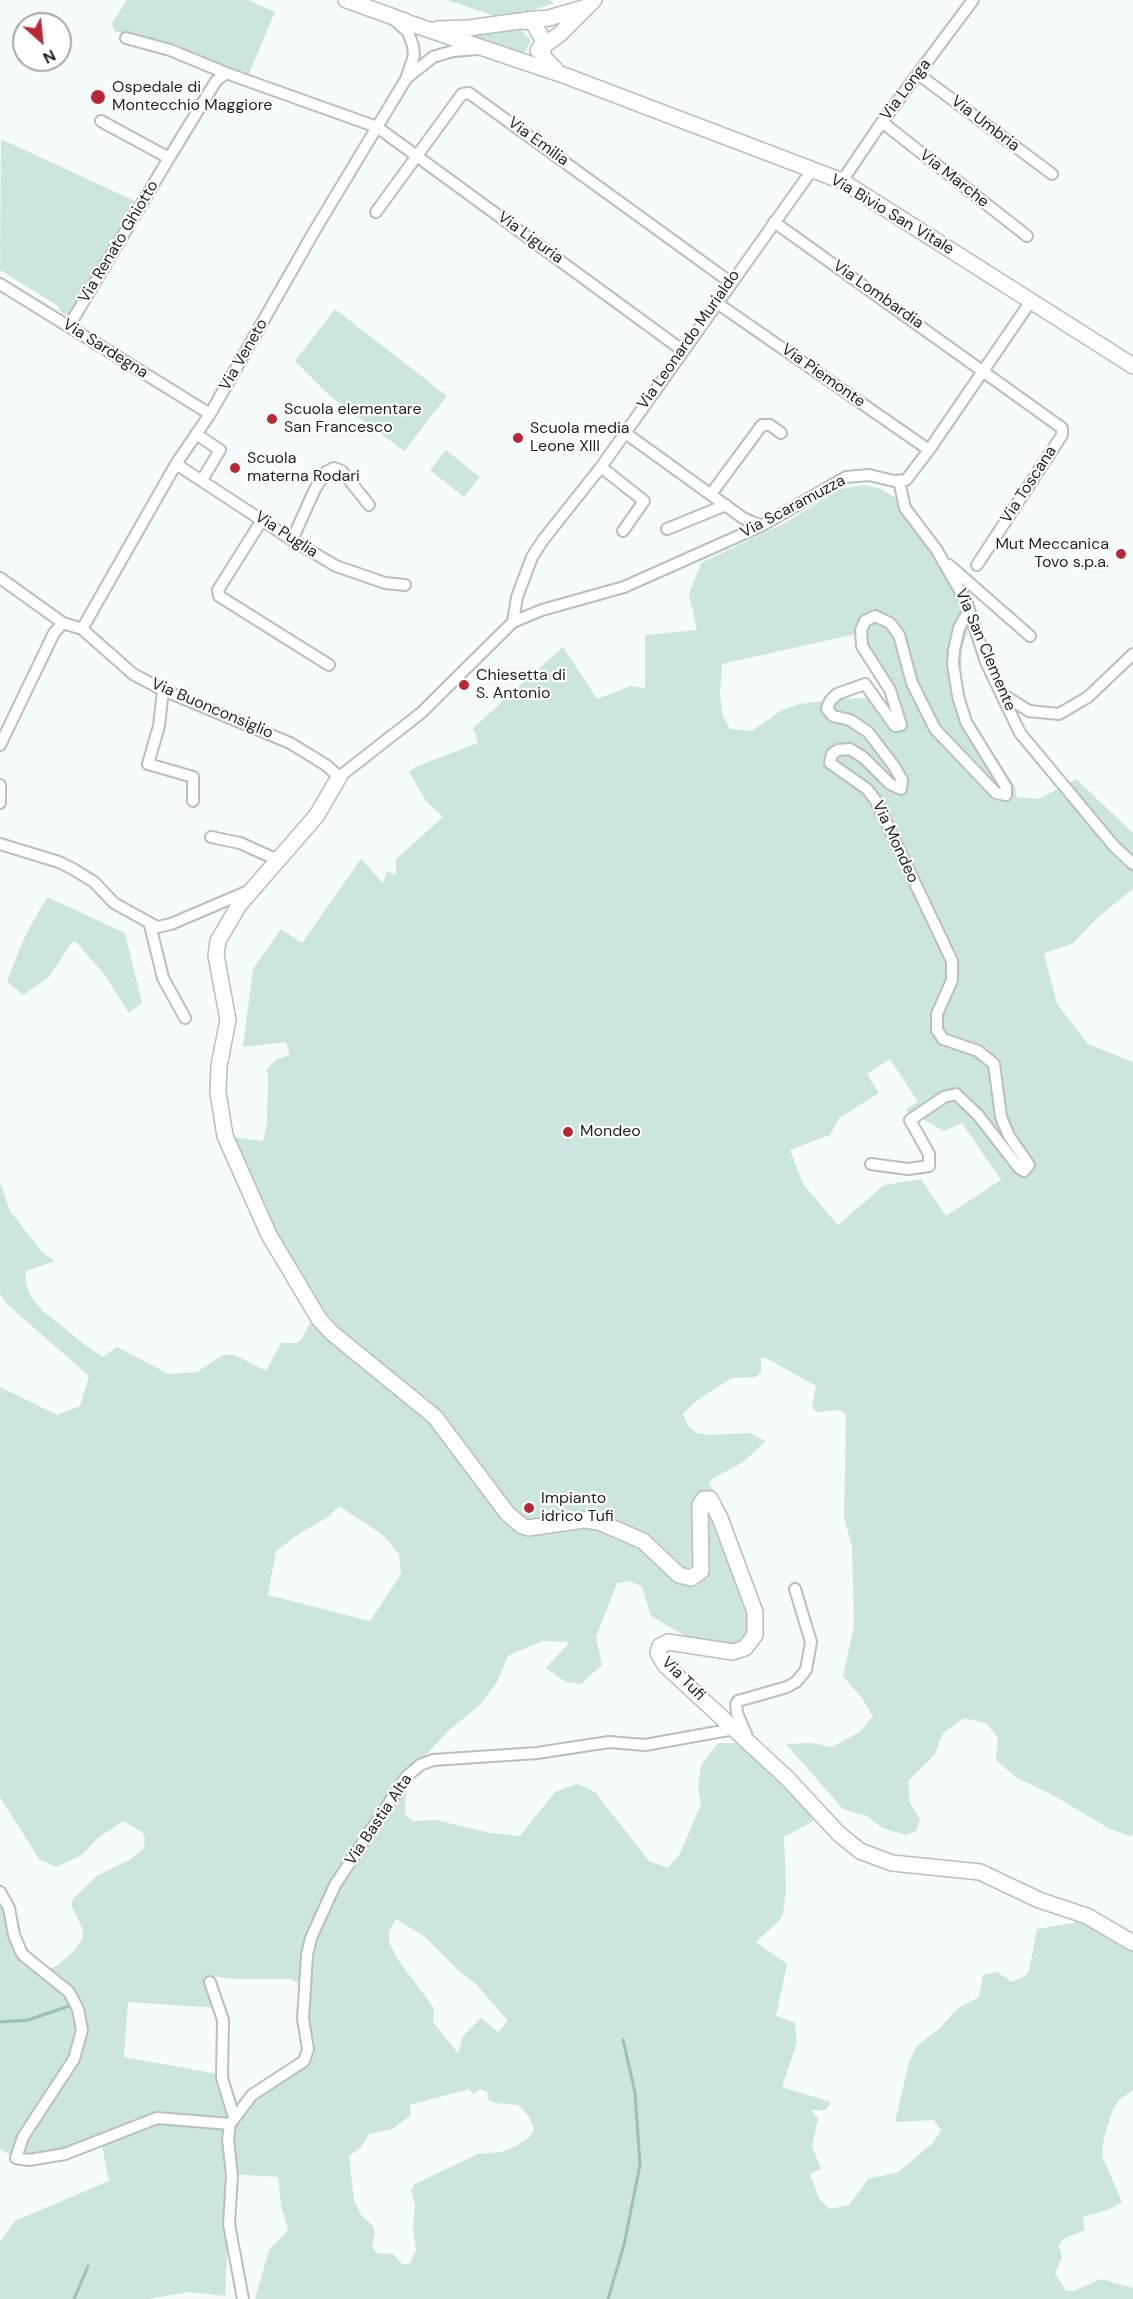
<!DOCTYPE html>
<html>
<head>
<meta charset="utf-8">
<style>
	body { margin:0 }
	#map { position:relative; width:1133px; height:2299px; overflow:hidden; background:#f5fcf9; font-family:"DM Sans",sans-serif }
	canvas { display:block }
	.north { position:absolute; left:12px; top:12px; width:60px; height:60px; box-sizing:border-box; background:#fff; border:2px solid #a5a6a6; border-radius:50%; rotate:153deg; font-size:16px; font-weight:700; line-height:24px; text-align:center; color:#1e2120 }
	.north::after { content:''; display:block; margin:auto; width:21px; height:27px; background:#b92836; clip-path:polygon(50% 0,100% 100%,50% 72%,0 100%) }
</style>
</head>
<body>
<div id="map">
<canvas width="1133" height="2299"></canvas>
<div class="north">N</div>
</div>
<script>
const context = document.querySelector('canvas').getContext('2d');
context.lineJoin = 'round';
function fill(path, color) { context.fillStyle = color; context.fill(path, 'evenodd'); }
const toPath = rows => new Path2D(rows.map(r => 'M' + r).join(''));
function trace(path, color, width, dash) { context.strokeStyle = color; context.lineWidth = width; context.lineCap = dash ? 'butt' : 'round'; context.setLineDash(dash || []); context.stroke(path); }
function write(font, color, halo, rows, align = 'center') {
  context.font = font + ' "DM Sans",sans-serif'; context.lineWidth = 4.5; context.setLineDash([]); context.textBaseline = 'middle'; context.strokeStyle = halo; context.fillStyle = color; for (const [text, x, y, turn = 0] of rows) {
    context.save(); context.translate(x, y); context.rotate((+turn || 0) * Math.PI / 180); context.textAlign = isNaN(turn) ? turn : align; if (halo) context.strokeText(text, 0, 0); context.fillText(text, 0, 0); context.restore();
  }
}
fill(toPath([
	[127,0,248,0,275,12,248,76,171,46,114,31,112,23],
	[447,0,549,0,554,3,513,17,497,17],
	[519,28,531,40,526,51,518,54,453,34],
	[1,139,139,203,72,319,61,312,58,306,0,270],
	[335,309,447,396,404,451,330,396,295,361],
	[446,450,480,477,464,497,430,470],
	[864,485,879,488,894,497,921,528,948,568,974,629,969,628,962,648,961,670,965,697,972,720,1015,787,1017,797,1039,799,1076,779,1133,833,1133,889,1097,918,1072,944,1044,953,1057,1004,1088,1044,1133,1062,1133,1834,1130,1836,1110,1829,1049,1793,1017,1778,996,1760,998,1738,986,1723,964,1718,943,1733,935,1754,908,1781,910,1803,920,1820,916,1831,906,1835,882,1828,867,1816,843,1809,786,1744,811,1743,832,1747,860,1732,873,1716,862,1698,843,1676,854,1625,852,1548,844,1516,846,1414,839,1410,817,1412,812,1407,816,1386,768,1359,761,1357,761,1372,756,1377,732,1378,696,1401,683,1414,688,1426,697,1433,708,1435,749,1433,766,1441,743,1462,712,1479,709,1483,716,1494,752,1591,756,1641,708,1649,651,1616,642,1587,630,1581,617,1583,596,1637,602,1665,581,1684,566,1682,546,1668,570,1642,542,1641,508,1656,497,1682,478,1707,449,1730,423,1758,409,1767,381,1808,383,1822,406,1781,405,1814,413,1821,436,1820,491,1833,520,1836,555,1792,577,1784,595,1792,649,1861,668,1868,680,1854,701,1804,698,1789,701,1765,718,1743,737,1743,753,1756,821,1817,784,1837,786,1890,783,1913,780,1920,756,1942,787,1964,776,2016,795,2023,797,2042,782,2087,831,2102,826,2110,811,2110,818,2119,812,2146,821,2169,810,2174,820,2200,830,2209,849,2205,868,2179,898,2172,933,2143,941,2130,934,2120,895,2122,909,2062,917,2046,939,2029,957,2009,979,1997,983,1975,997,1972,1012,1982,1025,1976,1029,1970,1037,1929,1077,1922,1104,1930,1133,1948,1133,2090,1119,2100,1113,2109,1104,2137,1102,2156,1122,2202,1108,2210,1083,2217,1085,2230,1063,2239,1059,2246,1062,2257,1055,2273,1066,2291,1074,2291,1101,2279,1133,2288,1133,2299,255,2299,269,2250,288,2230,281,2205,278,2177,231,2174,225,2296,190,2292,148,2299,0,2299,0,2242,15,2221,109,2181,100,2136,60,2150,29,2155,13,2156,0,2149,0,1883,9,1915,18,1937,37,1962,49,1968,55,1967,69,1956,82,1940,83,1930,71,1904,73,1899,97,1876,131,1859,144,1848,145,1838,142,1832,123,1821,98,1838,82,1855,56,1867,39,1859,0,1797,0,1387,57,1415,80,1406,89,1376,9,1306,0,1294,0,1182,10,1211,42,1252,55,1261,26,1271,25,1282,31,1297,43,1311,84,1344,103,1357,117,1347,169,1374,197,1372,223,1355,235,1355,266,1371,281,1343,296,1343,301,1340,312,1319,278,1248,232,1137,263,1141,267,1123,268,1076,266,1070,276,1060,290,1055,286,1042,243,1047,253,969,281,929,302,943,361,859,383,883,387,871,396,875,396,859,443,817,426,801,409,772,415,767,478,743,473,728,563,647,597,699,631,686,645,688,645,635,697,630,689,594,701,563,787,522,840,489],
	[856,634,895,709,867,698,835,699,800,704,782,710,752,731,730,729,723,717,720,695,722,664],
	[890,1059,918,1102,905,1110,944,1131,962,1123,1001,1180,946,1216,921,1179,884,1185,838,1225,803,1184,790,1150,830,1135,839,1118,879,1093,867,1074],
	[339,1506,383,1535,399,1554,401,1574,370,1621,268,1595,276,1551,300,1533,328,1517],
	[396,1919,424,1936,459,1971,476,1984,508,2021,498,2032,481,2018,463,2036,458,2053,433,2022,434,2008,398,1960,389,1942,389,1932],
	[209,1976,237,1979,292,1979,297,1983,301,1978,304,2061,230,2110,218,2074,124,2057,128,2002,217,2008],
	[468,2089,474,2094,480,2089,487,2092,489,2100,495,2103,518,2105,529,2116,534,2130,530,2137,516,2146,501,2152,478,2154,415,2184,411,2190,415,2205,413,2228,416,2250,410,2263,403,2265,393,2254,377,2253,372,2247,375,2232,372,2225,361,2215,354,2200,349,2156,361,2147,369,2134,392,2129,410,2116,410,2105],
	[47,897,125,933,142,1003,129,1013,104,974,76,942,72,942,49,977,23,995,7,981,25,936]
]), '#cce6dd');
trace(toPath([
	[0,2022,28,2020,69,2006],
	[74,2299,88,2266],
	[608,2299,624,2245,640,2165,635,2092,623,2040]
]), '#99c2b4', 3);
const street = toPath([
	[126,38,170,50,226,73],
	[918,74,1052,174],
	[408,77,433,57,453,51,477,49],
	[101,121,169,158,216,81,226,73,377,127,682,350],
	[882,122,1027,236],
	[842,181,882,122,973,0],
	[376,212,462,94,469,93,730,282],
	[774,222,1062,428,1062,435,977,565],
	[0,284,210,414],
	[717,303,929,450],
	[69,326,169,158],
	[624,432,743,518,761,526],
	[196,434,220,450,202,480],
	[176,464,292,540,336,566,385,583,405,585],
	[601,467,644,501,623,531],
	[899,481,905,508,936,549,966,601,986,662,1020,733,1114,846,1133,864],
	[711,494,762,425,770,425,781,433],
	[262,520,218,590,219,596,329,665],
	[667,529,726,505],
	[292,540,315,489,326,472,334,468,342,471,369,505],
	[949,565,1030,636],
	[0,578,63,623,82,629,133,674,163,690,290,743,326,765,339,777,421,713,513,622,517,597,532,557,543,540,601,467,812,170],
	[513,622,542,610,624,587,761,526,846,477,869,475,894,481,906,480,929,450,1031,301],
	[82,629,176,464,210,414,315,230,406,79,414,56,413,46,408,32,397,22],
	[163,690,159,726,148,764,193,777,193,801],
	[1002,694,1029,711,1059,714,1088,697,1133,654],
	[0,745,54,633,63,623],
	[0,785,0,803],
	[211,837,240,843,271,857,280,858],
	[0,844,59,862,73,869,94,882,114,903,157,927,171,924,246,892],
	[150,925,163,978,185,1018],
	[871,1164,908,1169,929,1166,929,1154,910,1120,944,1097,956,1094,978,1115,1019,1168,1024,1171,1029,1165,1009,1136,1001,1117,994,1064,978,1051,943,1039,937,1030,937,1014,952,980,952,961,876,801,867,789,830,763,832,754,838,750,850,749,864,758,890,784,901,789,902,780,894,766,868,732,850,720,833,716,827,709,830,701,837,694,865,684,895,726,901,725,890,690,862,646,861,630,865,621,875,616,890,623,899,635,912,683,935,729,996,793,1006,795,1006,787,966,722,958,696,953,664,954,650,959,628,968,612],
	[746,1741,746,1734,737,1713,736,1704,738,1701,787,1687,796,1682,806,1670,811,1642,795,1589],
	[0,1892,9,1908,14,1935,22,1954,69,1992,78,2009,82,2030,74,2059,23,2137,16,2158,29,2160,65,2154,157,2118,230,2124],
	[210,1982,223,2020,222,2078,233,2114,237,2115],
	[243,2299,229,2224,232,2176,228,2139,230,2124,252,2095,304,2061,308,2049,303,2019,307,1955,311,1938,335,1885,406,1777,420,1765,433,1760,537,1753,609,1742,645,1745,734,1729]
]);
const secondary = toPath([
	[346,0,405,21],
	[397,19,566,76,842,181,1133,366],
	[525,20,549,18,583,8],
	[437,29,469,28,520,21,533,22,542,38,543,57,556,70],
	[538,50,560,34,594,0],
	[339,777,317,815,239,905,218,941,216,955,228,1020,219,1066,218,1092,225,1136,269,1235,319,1319,332,1333,435,1417,507,1513,522,1526,528,1528,584,1520,599,1522,643,1541,679,1575,691,1578,701,1571,700,1505,704,1499,710,1499,720,1518,755,1612,755,1635,745,1648,733,1652,668,1642,660,1646,658,1653,665,1665,787,1778,839,1834,860,1851,892,1863,980,1872,1039,1900,1087,1916,1133,1943]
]);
trace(street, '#b8bfbc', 14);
trace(secondary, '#b8bfbc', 18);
trace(street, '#fff', 10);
trace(secondary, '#fff', 15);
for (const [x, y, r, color] of [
	[98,97,8,"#b92836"],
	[272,419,6,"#b92836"],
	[518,438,6,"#b92836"],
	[235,468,6,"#b92836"],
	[1121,554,6,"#b92836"],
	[464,685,6,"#b92836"],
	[568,1132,6,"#b92836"],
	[529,1508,6,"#b92836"]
]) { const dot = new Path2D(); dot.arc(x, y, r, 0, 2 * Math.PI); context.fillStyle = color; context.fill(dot); trace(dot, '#fff', 2); }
write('16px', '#1e2120', '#fff', [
	["Ospedale di",112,88],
	["Montecchio Maggiore",112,106],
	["Scuola elementare",284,410],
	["San Francesco",284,428],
	["Scuola media",530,429],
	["Leone XIII",530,447],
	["Scuola",247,459],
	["materna Rodari",247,477],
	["Mut Meccanica",1109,545,"right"],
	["Tovo s.p.a.",1109,563,"right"],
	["Chiesetta di",476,676],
	["S. Antonio",476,694],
	["Mondeo",580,1132],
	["Impianto",541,1499],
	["idrico Tufi",541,1517]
], 'left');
write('16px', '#1e2120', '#fff', [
	["Via Longa",906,90,-53],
	["Via Umbria",985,124,37],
	["Via Emilia",538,142,36],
	["Via Marche",954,179,38],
	["Via Bivio San Vitale",892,215,31],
	["Via Liguria",530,238,36],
	["Via Renato Ghiotto",119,242,-59],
	["Via Lombardia",878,295,35],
	["Via Leonardo Murialdo",689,340,-55],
	["Via Sardegna",105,349,32],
	["Via Veneto",244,355,-60],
	["Via Piemonte",823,376,35],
	["Via Toscana",1029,485,-57],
	["Via Scaramuzza",793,507,-28],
	["Via Puglia",286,535,33],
	["Via San Clemente",985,650,67],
	["Via Buonconsiglio",212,709,23],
	["Via Mondeo",895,842,65],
	["Via Tufi",683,1679,45],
	["Via Bastia Alta",379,1820,-56]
]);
</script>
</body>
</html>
